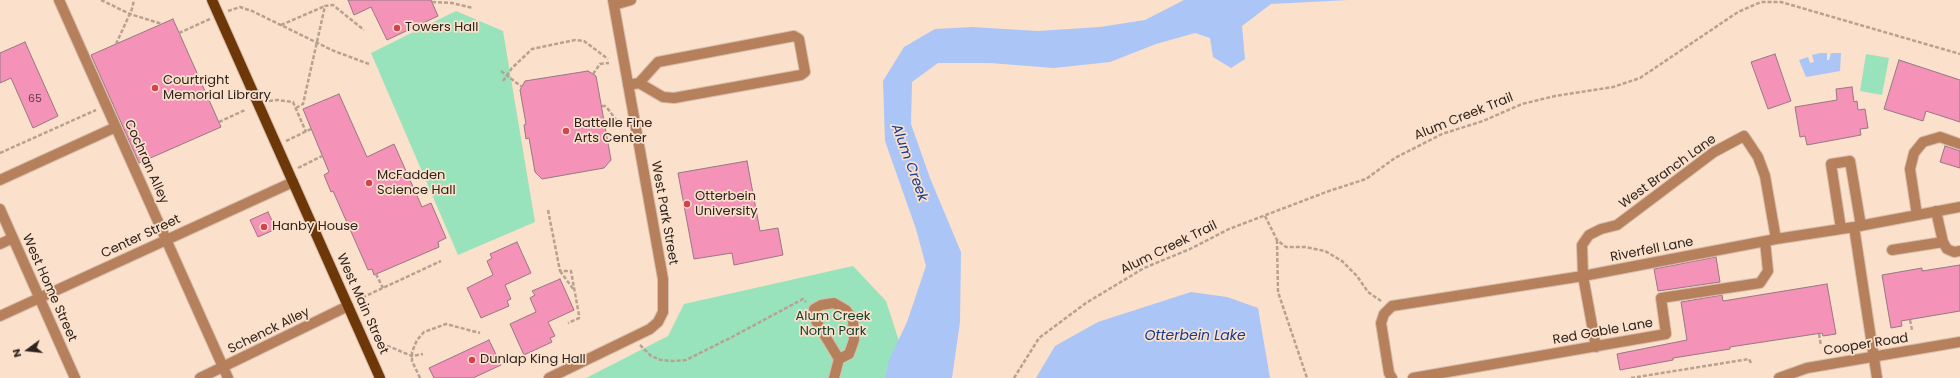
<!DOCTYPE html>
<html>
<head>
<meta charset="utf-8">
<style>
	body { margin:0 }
	#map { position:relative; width:1960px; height:378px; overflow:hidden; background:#fbe0cb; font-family:Poppins,sans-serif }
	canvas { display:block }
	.north { position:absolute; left:8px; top:330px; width:40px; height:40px; -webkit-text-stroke:3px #fbe0cb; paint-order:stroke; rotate:255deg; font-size:11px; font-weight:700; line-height:16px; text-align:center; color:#2e241d }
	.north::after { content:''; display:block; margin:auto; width:14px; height:18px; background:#2e241d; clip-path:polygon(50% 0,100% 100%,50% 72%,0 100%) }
</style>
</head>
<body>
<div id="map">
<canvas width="1960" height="378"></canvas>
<div class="north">N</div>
</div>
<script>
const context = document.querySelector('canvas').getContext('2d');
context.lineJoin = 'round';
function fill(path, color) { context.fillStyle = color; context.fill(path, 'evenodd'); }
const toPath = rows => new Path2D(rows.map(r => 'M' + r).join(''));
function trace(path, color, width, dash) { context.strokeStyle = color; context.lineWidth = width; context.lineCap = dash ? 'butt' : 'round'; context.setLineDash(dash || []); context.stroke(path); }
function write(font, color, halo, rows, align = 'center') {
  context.font = font + ' Poppins,sans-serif'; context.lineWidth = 3.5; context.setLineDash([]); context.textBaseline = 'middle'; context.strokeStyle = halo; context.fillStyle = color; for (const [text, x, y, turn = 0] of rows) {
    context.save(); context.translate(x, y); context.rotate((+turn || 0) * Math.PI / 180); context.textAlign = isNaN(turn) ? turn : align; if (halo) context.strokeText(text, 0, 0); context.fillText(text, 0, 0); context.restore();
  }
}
fill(toPath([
	[456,11,503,31,535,222,458,255,371,53],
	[1866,54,1889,58,1882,95,1860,91],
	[853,266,886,301,911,378,586,378,668,336,684,304]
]), '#98e3bb');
fill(toPath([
	[1184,0,1348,0,1271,4,1242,26,1245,59,1231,68,1213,57,1210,38,1195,33,1156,44,1110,62,1054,68,990,63,938,63,912,82,911,124,930,178,961,252,960,322,952,378,885,378,889,360,907,322,926,266,916,229,885,141,883,81,904,47,935,29,972,27,1038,31,1100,27,1145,20],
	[1820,53,1827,53,1827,60,1829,60,1831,53,1841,53,1840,71,1806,77,1799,60,1808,57,1810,63,1814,62,1812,55],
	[1191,292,1227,297,1258,308,1270,378,1036,378,1055,346,1098,322]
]), '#aac5f6');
const building = toPath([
	[348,0,431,0,438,16,387,40,371,7,354,15,348,0],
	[173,19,221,127,139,163,91,55,173,19],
	[25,42,58,116,33,128,11,78,0,83,0,53,25,42],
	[1775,54,1791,101,1768,109,1751,62,1775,54],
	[1899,60,1960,80,1960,122,1926,111,1923,121,1884,109,1899,60],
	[588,71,596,76,611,160,604,168,542,179,535,172,529,138,526,139,524,125,526,124,520,90,525,81,588,71],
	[1852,87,1854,102,1857,101,1858,110,1865,109,1868,128,1860,129,1861,135,1807,145,1805,136,1800,137,1795,107,1837,100,1836,89,1852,87],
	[339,94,367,157,394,144,422,207,431,203,446,238,438,242,439,247,374,275,372,269,368,270,333,191,331,192,324,175,329,172,303,109,339,94],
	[1945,146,1960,151,1960,168,1940,162,1945,146],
	[747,161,760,231,778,228,783,255,734,265,732,253,694,259,678,173,747,161],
	[268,212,276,229,258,237,250,220,268,212],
	[517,242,531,273,505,285,511,299,507,301,509,306,481,318,467,288,493,275,487,261,492,258,490,254,517,242],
	[1716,257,1720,282,1658,291,1654,269,1716,257],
	[1960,265,1960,311,1901,321,1902,326,1891,328,1882,275,1922,268,1922,271,1960,265],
	[560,279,574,310,548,322,555,336,550,338,552,342,524,355,510,324,536,312,530,298,535,295,532,291,560,279],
	[1827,284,1836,334,1823,336,1822,333,1730,347,1730,349,1673,358,1673,360,1620,370,1617,354,1687,340,1681,302,1722,295,1723,301,1827,284],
	[489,340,501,365,473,378,434,378,429,368,489,340]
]);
fill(building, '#f492b8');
trace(building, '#967882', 1);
const minor = toPath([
	[59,0,228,378],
	[614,5,631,0],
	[628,85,639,83,663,97,674,98,801,75,805,72,799,39,794,36,658,62,639,83],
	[0,180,116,127],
	[0,209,75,378],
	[1936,211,1943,242,1947,249,1954,252,1960,251],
	[1917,215,1910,169,1914,153,1923,142,1940,137,1960,144],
	[1854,227,1877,378],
	[1841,229,1831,164,1850,161,1861,226],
	[0,244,13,238],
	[1892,250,1943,242],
	[0,316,293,182],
	[1596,347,1583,276,1582,245,1589,235,1601,229,1617,225,1714,152,1744,136,1758,157,1765,176,1776,239],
	[200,378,348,306],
	[549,378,650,329,658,322,663,312,663,279,613,0],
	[834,378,839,359,816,321,814,309,821,305,834,303,846,310,853,319,854,340,849,354,839,359],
	[1392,378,1389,373,1381,323,1384,314,1392,306,1583,276,1776,239,1854,227,1960,207],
	[1413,378,1666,334,1661,298,1760,283,1768,271,1765,241],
	[1779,378,1807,368,1960,342]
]);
const major = toPath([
	[212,0,380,378]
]);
trace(minor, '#d6beac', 12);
trace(major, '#d6beac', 12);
trace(toPath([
	[101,0,130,14,162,24],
	[432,2,452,3,473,8],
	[228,11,240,7,252,11,334,51,369,64],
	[281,25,325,6],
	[179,33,210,19],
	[116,44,132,9,134,0],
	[501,71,522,87],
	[593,74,600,64,609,63],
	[503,81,512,68,532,49,575,40,584,41,608,59],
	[269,101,278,100,293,102,306,132],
	[602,106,605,106,608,109,620,125],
	[296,108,303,104,325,6,333,5,364,30],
	[219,122,245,110],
	[286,141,311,129],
	[0,153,96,110],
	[298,168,322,156],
	[548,210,560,271,571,271,579,315,579,318,568,323],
	[1265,216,1277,240,1286,247,1305,247,1325,251,1342,261,1357,276,1368,292,1381,301],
	[1277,240,1278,292,1307,378],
	[560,271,574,290],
	[376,274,383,288],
	[357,300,441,261],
	[1910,320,1912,330],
	[1819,334,1821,346],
	[376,341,412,356,423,354],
	[640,345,651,356,661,360,673,361,686,360,732,337,803,299,806,302],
	[420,378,412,361,412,352,417,340,424,332,446,324,480,333],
	[1014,378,1039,338,1086,303,1144,268,1190,249,1229,229,1329,191,1366,179,1395,158,1442,134,1483,121,1522,104,1555,96,1613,87,1640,78,1738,12,1761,2,1781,2,1960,54],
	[1631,378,1749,359,1751,363]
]), '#b7a291', 2.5, [4, 2]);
trace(minor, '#b6805c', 10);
trace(major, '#6d3707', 10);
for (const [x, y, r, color] of [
	[397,28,4,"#d3434f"],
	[155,88,4,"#d3434f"],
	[566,131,4,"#d3434f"],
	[369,183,4,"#d3434f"],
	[687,204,4,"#d3434f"],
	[264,227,4,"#d3434f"],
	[472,360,4,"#d3434f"]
]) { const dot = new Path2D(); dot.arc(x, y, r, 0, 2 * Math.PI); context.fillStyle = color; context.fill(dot); trace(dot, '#fbe0cb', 1.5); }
write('11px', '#604044', null, [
	["65",35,99]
]);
write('13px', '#2e241d', '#fbe0cb', [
	["Towers Hall",405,28],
	["Courtright",163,81],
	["Memorial Library",163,96],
	["Battelle Fine",574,124],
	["Arts Center",574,139],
	["McFadden",377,176],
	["Science Hall",377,191],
	["Otterbein",695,197],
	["University",695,212],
	["Hanby House",272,227],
	["Dunlap King Hall",480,360]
], 'left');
write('13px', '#2e241d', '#fbe0cb', [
	["Alum Creek Trail",1464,117,-22],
	["Cochran Alley",146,162,66],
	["West Branch Lane",1668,172,-36],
	["West Park Street",664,213,80],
	["Center Street",141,237,-25],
	["Alum Creek Trail",1169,248,-26],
	["Riverfell Lane",1652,250,-11],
	["West Home Street",49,288,66],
	["West Main Street",362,304,66],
	["Schenck Alley",269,331,-26],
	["Red Gable Lane",1603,332,-10],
	["Cooper Road",1866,345,-9]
]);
write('13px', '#0f3e29', '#fbe0cb', [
	["Alum Creek",833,317],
	["North Park",833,332]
]);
write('italic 14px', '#123c96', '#fbe0cb', [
	["Alum Creek",909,163,70],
	["Otterbein Lake",1195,336]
]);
</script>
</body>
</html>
